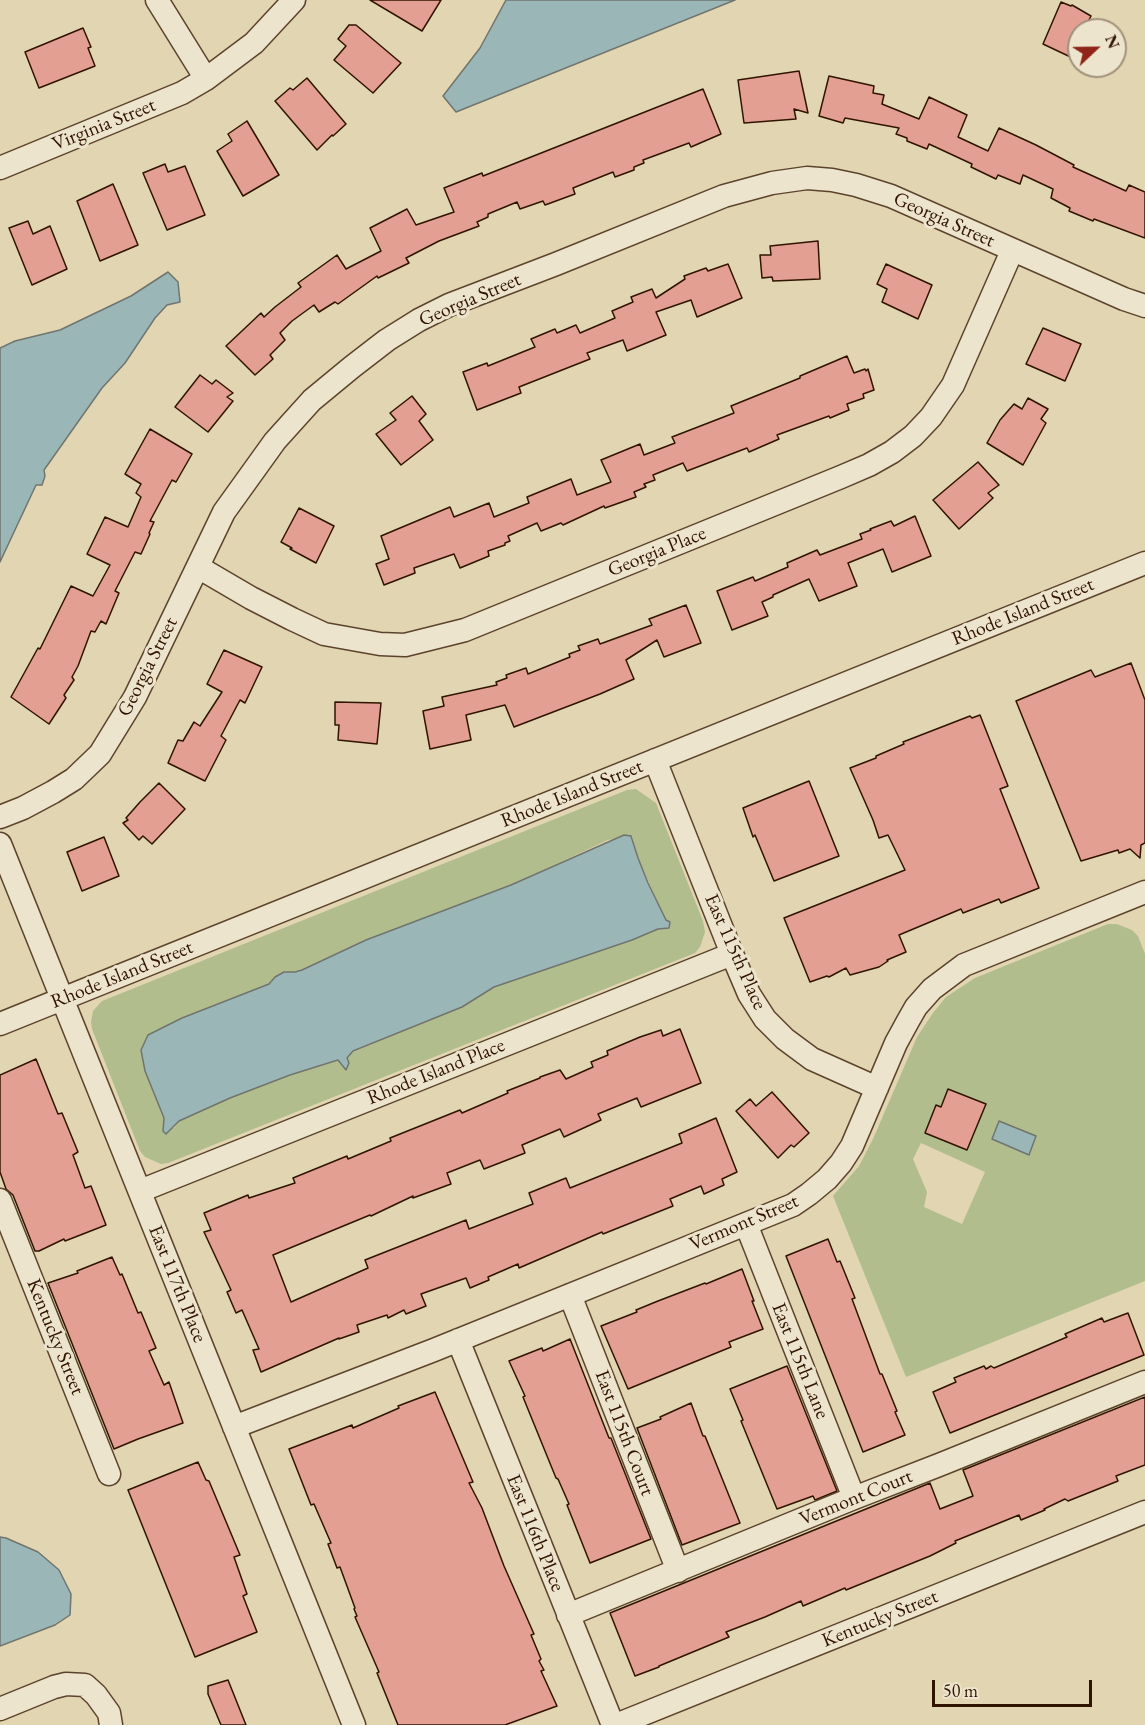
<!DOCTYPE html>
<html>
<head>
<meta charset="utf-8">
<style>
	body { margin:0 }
	#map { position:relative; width:1145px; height:1725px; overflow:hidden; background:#e1d5b2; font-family:"EB Garamond",serif }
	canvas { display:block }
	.north { position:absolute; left:1067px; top:18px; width:60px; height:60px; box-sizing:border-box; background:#ece4cd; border:2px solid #a1917b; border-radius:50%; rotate:68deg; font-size:16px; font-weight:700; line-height:24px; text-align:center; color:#301400 }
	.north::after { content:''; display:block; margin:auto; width:21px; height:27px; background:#8f2418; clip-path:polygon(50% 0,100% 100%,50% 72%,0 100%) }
	.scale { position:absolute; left:932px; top:1680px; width:160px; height:27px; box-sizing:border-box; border:3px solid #301400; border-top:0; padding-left:8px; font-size:18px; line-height:21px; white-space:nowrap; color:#301400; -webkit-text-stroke:4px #ece4cd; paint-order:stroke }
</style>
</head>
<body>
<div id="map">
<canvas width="1145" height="1725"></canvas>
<div class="north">N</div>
<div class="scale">50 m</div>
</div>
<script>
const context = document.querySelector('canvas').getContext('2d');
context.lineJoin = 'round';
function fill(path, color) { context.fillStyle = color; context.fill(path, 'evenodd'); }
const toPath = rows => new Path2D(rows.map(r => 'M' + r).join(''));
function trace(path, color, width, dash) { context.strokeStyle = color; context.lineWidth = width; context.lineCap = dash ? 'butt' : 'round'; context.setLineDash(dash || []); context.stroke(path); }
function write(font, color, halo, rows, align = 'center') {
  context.font = font + ' "EB Garamond",serif'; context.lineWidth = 6; context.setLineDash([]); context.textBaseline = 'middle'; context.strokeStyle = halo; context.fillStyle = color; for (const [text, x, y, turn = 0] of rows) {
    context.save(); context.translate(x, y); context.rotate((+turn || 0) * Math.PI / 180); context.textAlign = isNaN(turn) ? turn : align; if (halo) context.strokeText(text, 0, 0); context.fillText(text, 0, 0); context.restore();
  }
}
fill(toPath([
	[636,789,656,803,703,921,705,932,700,947,695,953,168,1163,161,1164,145,1157,140,1151,92,1029,91,1022,93,1011,102,1001,627,790],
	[632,836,638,858,669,928,658,929,632,940,494,987,462,1007,353,1052,347,1058,290,1075,230,1098,179,1121,174,1128,163,1127,164,1118,145,1071,141,1050,182,1018,269,984,275,977,284,972,295,972,302,970,366,940,511,885,608,840],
	[1108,924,1117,924,1132,930,1138,936,1145,954,1145,1281,906,1377,833,1196,859,1166,873,1139,917,1037,933,1013,946,997,975,978],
	[986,1104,967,1150,926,1133,941,1107],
	[921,1143,985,1172,962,1224,924,1207,927,1192,913,1159]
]), '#b2bd8d');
const water = toPath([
	[506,0,735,0,456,112,443,96,480,48,506,0],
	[168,272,178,282,180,302,167,305,155,318,125,363,102,388,44,470,45,476,42,485,36,485,0,562,0,348,15,341,60,330,131,296,168,272],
	[624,835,631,836,638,858,648,883,666,920,670,922,669,928,658,929,632,940,494,987,462,1007,353,1051,347,1058,349,1063,346,1070,338,1060,290,1075,230,1098,179,1121,166,1134,163,1131,164,1118,145,1071,141,1050,148,1035,182,1018,269,984,275,977,284,972,295,972,302,970,366,940,511,885,624,835],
	[999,1121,1036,1136,1029,1155,992,1139,999,1121],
	[0,1537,6,1538,38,1552,59,1570,71,1594,70,1615,55,1625,0,1646,0,1537]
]);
fill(water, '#9ab6b7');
trace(water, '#70756e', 1.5);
const building = toPath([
	[370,0,441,0,422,31,370,0],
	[1061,2,1071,6,1072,5,1091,16,1084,30,1079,30,1079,61,1043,44,1061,2],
	[349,25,356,25,401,63,373,93,334,60,346,46,338,39,349,25],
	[83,28,91,47,88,48,95,66,39,88,25,52,83,28],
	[799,71,808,113,794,109,796,119,744,123,738,80,799,71],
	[829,76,874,86,873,93,884,95,882,104,919,119,929,97,967,115,958,137,988,151,999,128,1036,145,1074,165,1073,167,1126,191,1129,185,1145,192,1145,238,1094,219,1093,221,1069,211,1070,208,1051,198,1053,189,1023,175,1020,184,998,175,996,179,971,167,972,164,929,144,927,149,907,141,907,138,896,134,899,128,845,118,843,123,819,116,829,76],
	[307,78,346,124,333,136,332,135,317,150,275,101,290,88,293,90,307,78],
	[703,89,721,134,691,147,689,143,643,160,644,163,634,167,634,170,615,177,613,172,573,188,575,194,545,205,543,201,520,209,517,202,488,214,488,217,477,222,479,226,439,241,406,258,409,263,378,278,377,276,338,304,335,302,319,312,314,305,292,321,280,333,285,340,270,355,273,359,255,375,226,346,261,313,264,317,275,307,301,287,298,283,337,255,346,269,381,251,370,228,407,209,416,225,454,212,444,188,482,173,483,176,703,89],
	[247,121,279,175,243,196,217,151,232,141,228,134,247,121],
	[165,164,168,172,185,166,205,215,167,230,143,173,165,164],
	[113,184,138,245,100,261,77,201,113,184],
	[28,221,33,234,50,226,67,269,32,285,9,228,28,221],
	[818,241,820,279,773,281,772,277,762,278,760,255,771,255,770,246,818,241],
	[728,264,742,298,697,317,691,300,656,312,666,335,627,351,623,340,587,353,590,359,519,387,521,393,477,410,463,372,487,363,488,366,535,347,531,339,555,329,557,333,576,325,580,333,615,318,612,311,633,302,631,297,652,289,656,298,685,279,684,276,706,268,708,271,728,264],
	[886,264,932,285,918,319,882,302,887,289,877,284,886,264],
	[1043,328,1081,344,1065,381,1026,364,1043,328],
	[847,356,854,373,865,369,866,371,868,369,874,390,863,394,864,398,847,404,849,410,830,418,829,416,777,435,779,439,749,452,747,448,687,471,683,463,653,475,655,480,644,484,646,487,634,492,636,497,605,508,604,506,563,525,561,523,541,531,537,523,508,536,510,541,505,543,505,545,488,551,489,556,460,568,454,554,414,568,415,573,384,585,376,564,389,559,381,536,450,507,454,517,489,503,494,517,529,503,527,497,571,479,577,495,611,482,601,460,640,444,644,455,675,443,672,437,734,413,731,406,800,378,800,376,847,356],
	[200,375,212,384,216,380,233,393,227,397,233,401,208,432,175,407,200,375],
	[412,396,426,414,419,421,433,440,401,465,376,434,396,420,390,413,412,396],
	[1028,398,1048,409,1041,419,1046,423,1023,465,987,443,1000,420,1014,404,1022,409,1028,398],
	[150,429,192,454,176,482,172,480,150,521,154,522,149,533,150,534,141,554,135,552,115,591,119,593,106,624,101,621,95,632,91,631,78,666,72,677,74,680,64,695,66,698,49,724,11,697,38,648,40,649,71,586,93,596,110,565,87,554,105,517,128,527,141,497,136,493,141,484,125,474,150,429],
	[978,462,999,485,988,493,993,498,959,529,933,500,978,462],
	[299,508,334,526,316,563,290,549,292,548,281,542,299,508],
	[915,516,931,556,892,572,883,549,848,563,857,586,819,601,809,579,773,595,773,597,762,602,768,616,732,630,717,591,753,577,755,581,788,567,787,563,817,550,820,555,862,539,860,534,871,530,870,529,891,521,894,526,915,516],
	[686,605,701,643,664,657,657,640,626,660,634,679,600,694,514,727,505,705,466,715,471,740,430,749,423,711,444,706,442,697,497,685,496,682,507,678,506,675,526,668,528,674,570,657,569,654,580,650,578,646,598,639,600,644,652,625,649,619,686,605],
	[224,650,262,667,245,703,240,700,221,736,226,740,205,781,168,763,178,740,183,741,194,722,200,726,222,692,207,684,224,650],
	[1131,663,1145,700,1145,843,1141,845,1140,858,1130,849,1119,853,1118,850,1081,861,1016,701,1091,670,1095,677,1131,663],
	[335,702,381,703,377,744,338,740,339,725,335,725,335,702],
	[980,715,1008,786,1000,789,1039,888,1001,903,999,899,963,913,961,909,899,935,906,952,887,960,888,961,879,967,850,975,846,968,829,977,827,976,810,982,784,918,905,870,888,835,879,838,873,820,850,768,876,758,876,756,904,744,903,742,970,716,972,718,980,715],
	[809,781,839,856,774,881,755,835,753,837,743,808,809,781],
	[159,783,185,809,152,844,143,836,139,840,123,823,128,820,126,818,140,802,159,783],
	[104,837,119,876,82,891,67,852,104,837],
	[680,1029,701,1083,641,1107,637,1098,598,1114,601,1120,564,1137,560,1129,522,1145,525,1153,484,1169,480,1160,447,1173,451,1184,413,1198,413,1196,371,1216,370,1215,273,1255,291,1302,368,1268,365,1260,466,1220,469,1229,533,1204,529,1193,566,1178,570,1188,682,1143,679,1134,716,1118,737,1172,722,1179,724,1185,704,1194,701,1186,670,1199,673,1206,603,1234,602,1232,519,1268,518,1264,488,1277,489,1280,470,1288,466,1278,421,1294,426,1306,406,1314,404,1310,388,1318,387,1315,357,1325,359,1332,339,1339,339,1338,261,1372,253,1350,259,1349,242,1310,236,1313,227,1292,231,1290,204,1232,211,1230,204,1213,248,1195,249,1198,295,1183,293,1178,347,1156,348,1159,391,1141,390,1138,460,1110,462,1113,508,1093,507,1091,540,1078,540,1077,560,1070,566,1079,593,1067,591,1062,608,1055,607,1051,640,1037,661,1030,663,1036,680,1029],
	[36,1059,58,1114,62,1113,78,1152,73,1155,85,1188,91,1186,106,1225,65,1241,64,1239,39,1251,35,1251,13,1195,6,1189,0,1172,0,1075,36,1059],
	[948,1089,986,1104,967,1150,925,1133,936,1105,941,1107,948,1089],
	[772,1092,809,1133,794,1147,791,1145,778,1158,736,1111,750,1099,756,1106,772,1092],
	[828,1239,837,1262,840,1261,855,1298,852,1299,880,1374,882,1374,897,1411,895,1412,905,1435,863,1452,786,1256,828,1239],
	[112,1257,120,1275,122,1274,138,1313,141,1312,156,1348,149,1351,164,1385,169,1382,183,1423,138,1439,114,1449,48,1283,78,1273,77,1271,112,1257],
	[742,1269,754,1301,752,1301,763,1329,729,1342,731,1347,628,1389,601,1326,637,1312,636,1310,658,1301,705,1283,706,1284,742,1269],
	[1128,1313,1144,1355,950,1433,933,1392,956,1382,954,1378,984,1366,986,1369,991,1366,994,1368,1067,1337,1065,1334,1102,1318,1104,1322,1128,1313],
	[570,1339,609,1438,611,1438,651,1539,590,1563,567,1505,569,1504,558,1479,556,1478,523,1397,525,1396,509,1361,542,1348,543,1351,570,1339],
	[787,1366,837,1491,815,1500,813,1496,777,1509,741,1421,743,1420,730,1389,787,1366],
	[435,1392,473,1482,469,1483,482,1508,504,1566,534,1634,531,1635,541,1659,539,1661,544,1670,541,1671,557,1706,505,1725,398,1725,377,1673,379,1672,355,1617,357,1616,354,1609,355,1608,340,1567,337,1568,328,1544,331,1543,314,1504,311,1505,289,1449,352,1425,353,1428,399,1408,398,1406,435,1392],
	[1145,1397,1145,1465,1116,1476,1118,1481,1068,1501,1065,1499,1044,1509,1045,1510,1021,1520,1019,1515,955,1541,956,1543,930,1556,846,1590,845,1588,803,1606,801,1601,765,1617,726,1632,729,1637,659,1666,659,1667,635,1676,610,1613,930,1483,940,1509,973,1496,963,1470,1145,1397],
	[691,1403,703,1436,705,1436,740,1523,682,1545,637,1428,661,1419,660,1417,691,1403],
	[198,1462,206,1480,209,1481,240,1555,234,1557,247,1594,243,1596,257,1632,195,1657,128,1490,198,1462],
	[228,1680,246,1725,221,1725,208,1694,208,1686,228,1680]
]);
fill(building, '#e3a092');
trace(building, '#301400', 1.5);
const minor = toPath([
	[157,0,206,79],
	[0,168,182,93,206,79,254,43,294,0],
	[198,567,251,598,292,619,324,634,380,644,405,645,465,630,841,477,869,465,892,452,913,436,931,417,953,385,1012,251],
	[655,760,732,954,749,994,765,1019,785,1039,812,1059,877,1088],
	[0,817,23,808,53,792,74,779,100,754,135,697,224,512,275,441,312,400,352,367,387,340,419,320,449,305,556,264,724,196,772,183,807,178,832,180,856,185,891,196,1124,299,1145,306],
	[0,844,354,1725],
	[0,1024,1145,563],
	[140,1191,732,954],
	[0,1200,109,1474],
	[746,1224,854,1498],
	[570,1295,678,1571],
	[458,1340,613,1725],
	[234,1427,434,1350,793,1205,809,1194,827,1179,841,1163,852,1146,896,1043,908,1021,916,1007,932,989,964,965,1145,892],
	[568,1615,854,1498,939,1465,1145,1382],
	[0,1709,54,1687,66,1684,85,1685,96,1695,109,1713,111,1725],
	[616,1725,1145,1512]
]);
trace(minor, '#5c442c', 25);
trace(minor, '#ece4cd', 22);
write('20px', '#301400', '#ece4cd', [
	["Virginia Street",104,125,-22],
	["Georgia Street",944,220,24],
	["Georgia Street",470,300,-23],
	["Georgia Place",657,552,-22],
	["Rhode Island Street",1023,612,-22],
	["Georgia Street",148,667,-63],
	["Rhode Island Street",572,794,-22],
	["East 115th Place",735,952,66],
	["Rhode Island Street",122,975,-22],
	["Rhode Island Place",436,1072,-22],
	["Vermont Street",744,1223,-23],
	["East 117th Place",177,1284,68],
	["Kentucky Street",55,1337,68],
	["East 115th Lane",800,1361,68],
	["East 115th Court",624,1433,69],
	["Vermont Court",856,1498,-22],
	["East 116th Place",535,1533,68],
	["Kentucky Street",880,1619,-22]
]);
</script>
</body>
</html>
